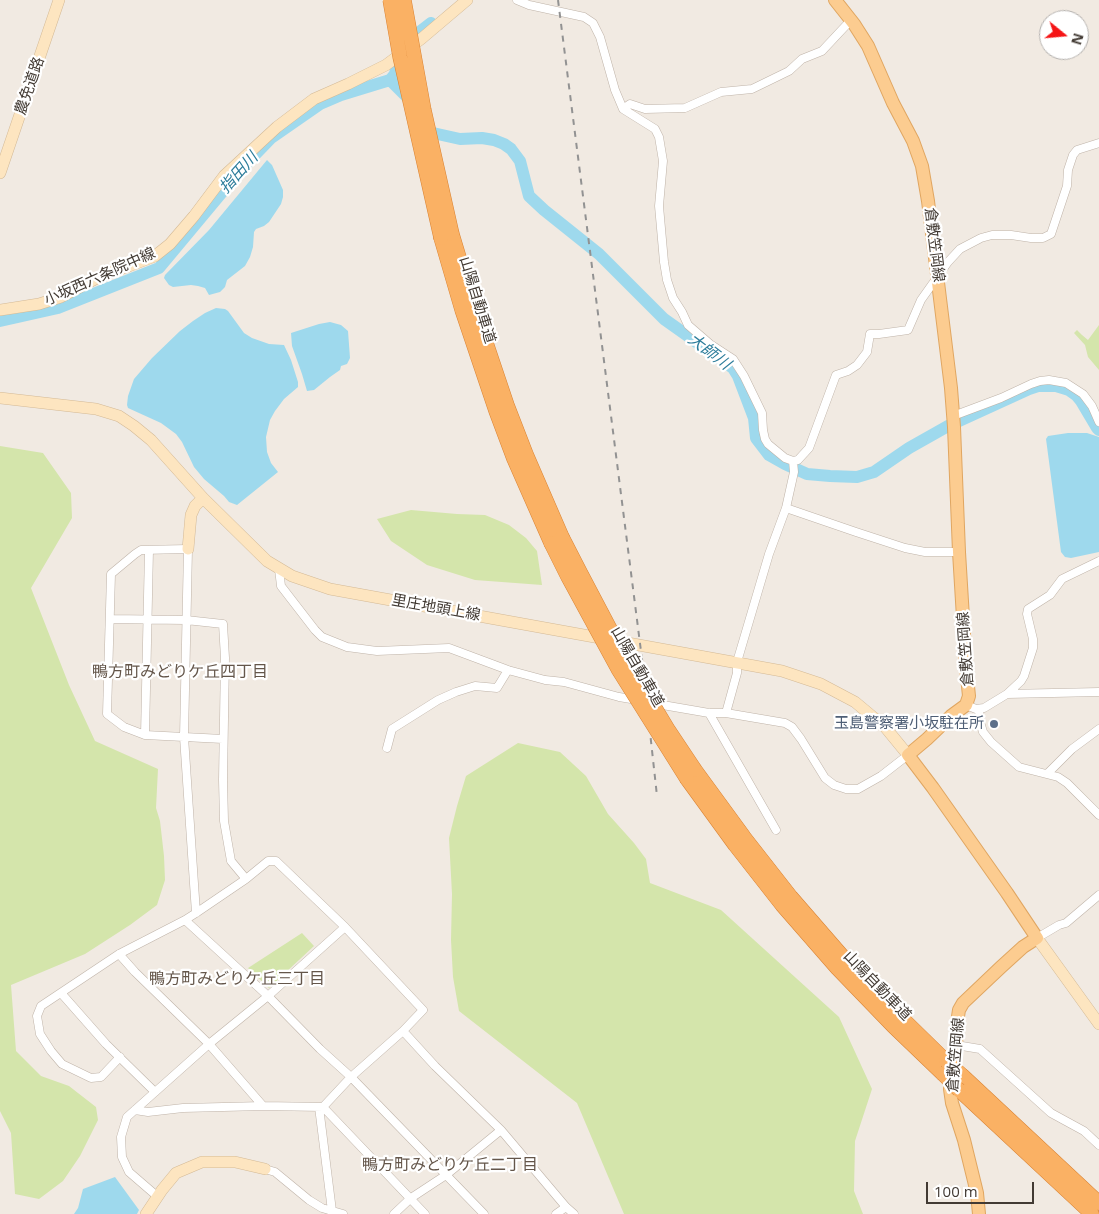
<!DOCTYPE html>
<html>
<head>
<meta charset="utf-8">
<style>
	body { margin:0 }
	#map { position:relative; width:1099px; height:1214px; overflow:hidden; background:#f1eae2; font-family:"Open Sans",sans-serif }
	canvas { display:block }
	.north { position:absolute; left:1039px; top:10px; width:50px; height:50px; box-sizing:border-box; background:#fff; border:1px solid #b3b0ad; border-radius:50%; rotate:107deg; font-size:14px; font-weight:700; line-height:20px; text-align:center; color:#423a33 }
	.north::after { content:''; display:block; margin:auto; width:18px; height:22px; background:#f51516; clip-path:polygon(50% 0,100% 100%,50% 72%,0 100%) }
	.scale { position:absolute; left:926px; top:1182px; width:108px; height:22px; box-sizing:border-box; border:2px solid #423a33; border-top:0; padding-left:6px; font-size:15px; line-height:18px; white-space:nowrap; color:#423a33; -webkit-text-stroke:4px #fff; paint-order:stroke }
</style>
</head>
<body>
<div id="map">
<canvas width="1099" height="1214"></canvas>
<div class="north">N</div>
<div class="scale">100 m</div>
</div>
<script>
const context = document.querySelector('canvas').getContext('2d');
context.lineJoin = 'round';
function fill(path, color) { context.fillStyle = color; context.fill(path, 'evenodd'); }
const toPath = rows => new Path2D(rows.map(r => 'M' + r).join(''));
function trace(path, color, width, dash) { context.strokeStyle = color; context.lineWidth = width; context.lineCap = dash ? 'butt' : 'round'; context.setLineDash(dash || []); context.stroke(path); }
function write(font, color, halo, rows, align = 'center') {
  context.font = font + ' "Open Sans","Noto Sans JP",sans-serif'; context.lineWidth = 4.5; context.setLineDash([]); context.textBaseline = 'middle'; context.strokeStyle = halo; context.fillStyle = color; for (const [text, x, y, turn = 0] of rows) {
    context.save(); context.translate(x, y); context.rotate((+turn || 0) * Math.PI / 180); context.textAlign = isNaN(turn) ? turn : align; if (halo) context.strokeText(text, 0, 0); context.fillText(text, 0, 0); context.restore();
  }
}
fill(toPath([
	[1099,325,1099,370,1088,357,1085,345,1074,333,1077,330,1082,335,1088,340],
	[0,446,43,453,71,493,72,518,31,588,69,685,95,741,158,769,156,808,160,821,164,856,165,880,157,905,130,925,85,954,11,985,16,1051,41,1076,69,1086,96,1107,98,1120,80,1156,63,1181,39,1199,15,1194,11,1133,0,1111],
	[411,510,457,514,485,515,509,525,526,538,537,551,542,585,475,580,427,565,391,541,377,519],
	[518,743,560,752,586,776,608,814,634,843,646,859,650,883,721,910,839,1017,872,1089,855,1141,854,1191,863,1214,624,1214,577,1103,459,1011,453,977,451,940,452,894,449,838,457,806,466,776],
	[302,933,314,946,269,988,248,968]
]), '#d4e5ab');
fill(toPath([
	[267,160,272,165,283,190,283,197,281,204,269,222,264,226,256,229,254,232,253,247,250,257,245,266,227,280,225,287,220,292,209,295,205,288,198,286,191,285,173,287,169,285,164,278,165,275,209,230],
	[216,308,225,309,228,311,244,333,252,338,269,344,284,345,291,360,298,382,298,387,284,399,275,411,270,420,266,437,267,452,271,463,278,472,237,505,229,502,224,496,204,479,194,467,182,442,176,434,161,423,128,408,127,405,128,396,134,379,152,358,180,331,193,321,205,313],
	[330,322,341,325,348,331,350,358,347,364,341,366,340,370,330,377,314,390,307,391,302,374,292,346,291,333,319,324],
	[1068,433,1087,433,1099,437,1099,552,1071,558,1065,557,1061,552,1046,439,1048,436],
	[115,1177,139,1210,137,1214,74,1214,78,1208,83,1189]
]), '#9ed9ed');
trace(toPath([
	[390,80,411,101],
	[422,128,424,131,460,139,482,138,494,140,504,144,511,149,520,161,529,196,544,210,599,254,664,319,733,368,738,376,754,418,756,438,769,455,785,464,807,474,830,476,857,477,874,472,909,448,948,426,1029,389,1038,386,1056,386,1069,390,1076,395,1081,401,1097,428,1099,430],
	[0,321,58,308,159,268,244,166,271,138,320,104,341,95,390,80,395,74,400,47,431,23]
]), '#9ed9ed', 12);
const street = toPath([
	[517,0,529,5,584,17,593,23,600,37,615,90,623,109,655,129,659,137,663,161,659,206,664,262,667,280,673,298,682,312,688,325,710,344,733,359,744,376,762,413,763,430,765,439,768,444,785,458,793,461],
	[623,109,630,104,645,109,685,108,721,92,752,89,789,71,802,59,822,51,851,20],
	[953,416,1001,398,1031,384,1040,381,1049,380,1066,383,1083,394,1092,406,1099,422],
	[786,508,856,532,905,548,925,552,959,552],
	[279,569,281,586,315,630,322,637,347,647,377,651,449,648,508,670,545,680,564,682,619,697,637,700],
	[110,619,186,620,223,624,225,658,223,780,224,821,231,861,246,879],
	[1007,694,1021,681,1024,676,1033,648,1033,639,1027,614,1028,609,1050,595,1062,579,1099,561],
	[651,703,709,713,726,713,785,723,792,727,801,739,825,778,834,785,846,789,858,789,881,776,908,755],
	[966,705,976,709,984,708,1007,694,1099,692],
	[979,709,980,722,983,732,991,742,1019,767,1058,777,1067,783,1099,815],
	[709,713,776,830],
	[726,713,737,673,737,662,769,554,786,508,794,472,793,461,798,460,809,448,836,375,848,371,857,365,867,352,870,334,879,334,908,330,921,300,948,262,960,249,981,238,992,235,1011,235,1031,238,1043,238,1051,234,1067,186,1068,170,1073,155,1077,150,1099,143],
	[145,735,149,550],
	[387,748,392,729,438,700,456,692,475,686,497,688,508,670],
	[1047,774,1072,749,1099,729],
	[196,913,184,737,188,549,141,550,135,554,111,574,107,714,124,727,145,735,223,739],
	[185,920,268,996,320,1049,351,1077,484,1214],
	[1037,938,1059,925,1066,923,1099,895],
	[119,954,135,972,209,1044,263,1106],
	[61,993,106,1044,155,1092],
	[403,1031,435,1066,501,1130,566,1207,574,1214],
	[956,1045,980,1049,1051,1113,1084,1131,1099,1145],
	[120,1057,101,1077,91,1078,62,1064,51,1051,40,1034,37,1016,41,1006,119,954,185,920,196,913,246,879,268,861,276,861,345,927,423,1010,403,1031,351,1077,323,1107],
	[319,1107,332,1211],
	[135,1110,148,1112,183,1108,263,1106,323,1107,425,1214],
	[265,1169,275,1172,309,1200,322,1208,343,1214],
	[158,1197,129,1172,122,1157,121,1137,127,1117,209,1044,268,996,345,927],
	[394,1214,411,1198,446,1175,501,1130],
	[556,1214,566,1207]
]);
const secondary = toPath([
	[0,173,59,0],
	[0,310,39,304,61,297,103,275,129,266,155,256,170,244,194,216,224,176,277,127,314,99,348,84,386,65,421,39,467,0],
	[0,398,96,409,119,416,134,426,151,440,203,498,267,561,292,576,330,589,782,671,821,684,855,702,885,727,908,755],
	[188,549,191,515,195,506,203,498],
	[1037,938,1099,1024],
	[146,1214,162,1190,176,1173,202,1162,235,1162,265,1169]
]);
const primary = toPath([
	[835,0,854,24,868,46,893,103,913,141,922,166,928,201,951,388,954,427,959,552,966,667,969,696,966,705,951,716,927,739,908,755,933,788,1007,893,1037,938,1023,947,1001,967,963,1003,959,1010,957,1023,956,1045,950,1089,952,1103,964,1140,977,1193,979,1214]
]);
const highway = toPath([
	[452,234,474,307,507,405,526,454,562,537],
	[441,238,462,310,496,411,514,459,551,543],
	[695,770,744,837,791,897,844,958,902,1018,946,1061],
	[687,779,735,845,782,905,837,968,893,1026,943,1074],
	[963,1076,1099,1203],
	[959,1090,1092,1214]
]);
trace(street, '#bfb3a8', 9);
trace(secondary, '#d3b995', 12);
trace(primary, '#e0a661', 14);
trace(highway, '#d98334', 15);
trace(street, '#fff', 8);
trace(secondary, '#fde5c0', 11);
trace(primary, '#fccc90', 12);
trace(highway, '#fab164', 14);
trace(toPath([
	[558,0,642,659,657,796]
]), '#929292', 2, [6, 6]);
const highwayBridge = toPath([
	[390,0,400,57,441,238],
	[404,0,424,110,452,234],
	[562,537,580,572,628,663,669,731,695,770],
	[551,543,568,577,618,669,687,779],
	[946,1061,963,1076],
	[943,1074,959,1090]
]);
trace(highwayBridge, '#d98334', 15, []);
trace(highwayBridge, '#fab164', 14);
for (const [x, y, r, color] of [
	[994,724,5,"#5c6f8a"]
]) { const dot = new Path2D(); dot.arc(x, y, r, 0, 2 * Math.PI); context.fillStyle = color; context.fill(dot); trace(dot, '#fff', 2); }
write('15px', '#423a33', '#fff', [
	["農免道路",30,86,-71],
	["倉敷笠岡線",934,245,83],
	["小坂西六条院中線",100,277,-24],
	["山陽自動車道",477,300,73],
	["里庄地頭上線",436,608,10],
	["倉敷笠岡線",966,649,-94],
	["山陽自動車道",637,667,60],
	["山陽自動車道",877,986,46],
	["倉敷笠岡線",956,1055,-85]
]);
write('15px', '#4e5e75', '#fff', [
	["玉島警察署小坂駐在所",984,724]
], 'right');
write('italic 16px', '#2d7d9b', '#fff', [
	["指田川",239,173,-48],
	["大師川",709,352,37]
]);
write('16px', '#64564a', '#fff', [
	["鴨方町みどりケ丘四丁目",180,672],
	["鴨方町みどりケ丘三丁目",237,979],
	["鴨方町みどりケ丘二丁目",450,1165]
]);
</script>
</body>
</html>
